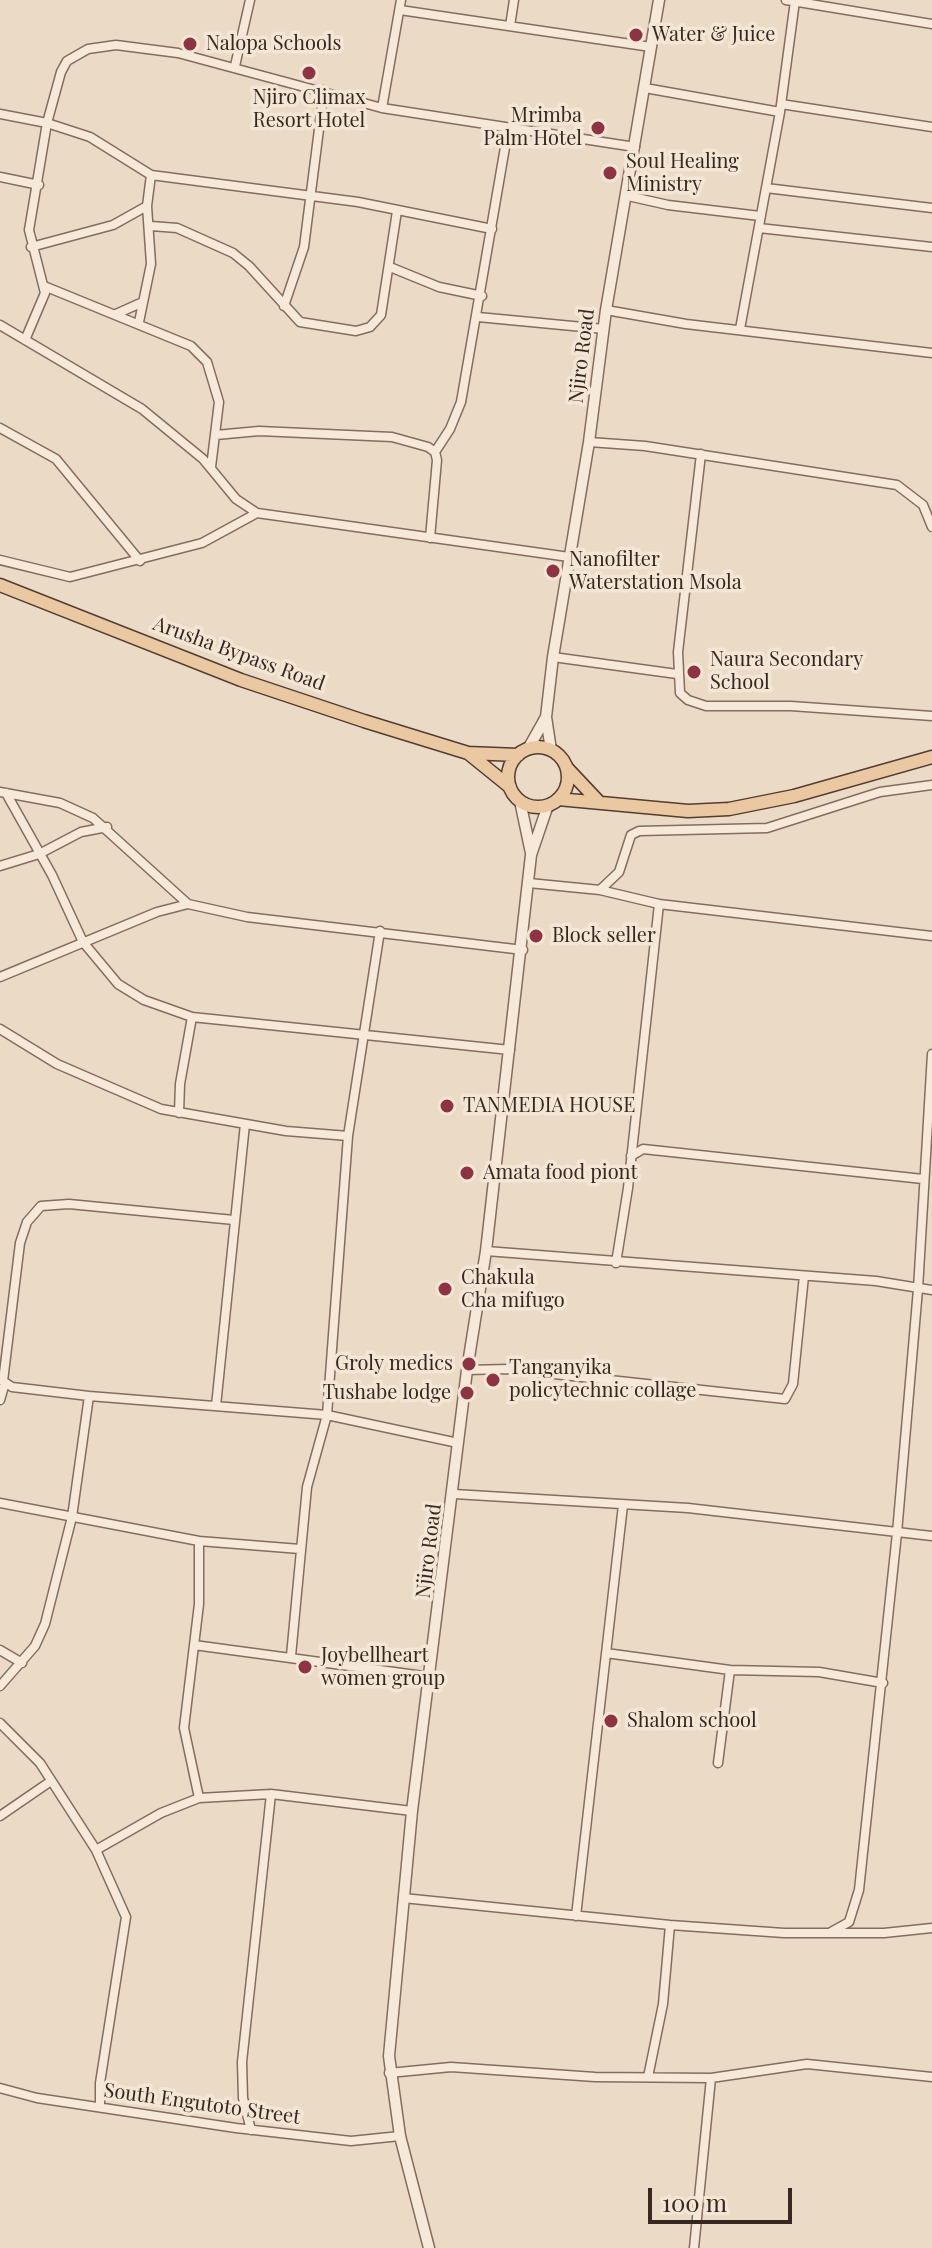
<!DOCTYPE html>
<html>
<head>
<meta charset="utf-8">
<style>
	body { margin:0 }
	#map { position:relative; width:932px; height:2248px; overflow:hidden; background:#ebdac6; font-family:"Playfair Display",serif }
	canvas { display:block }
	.scale { position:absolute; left:648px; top:2188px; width:144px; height:36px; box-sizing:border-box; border:4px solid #362720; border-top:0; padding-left:10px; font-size:24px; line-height:28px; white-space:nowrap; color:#362720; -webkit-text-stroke:6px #f3e6d5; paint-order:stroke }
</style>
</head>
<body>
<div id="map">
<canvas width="932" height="2248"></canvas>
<div class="scale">100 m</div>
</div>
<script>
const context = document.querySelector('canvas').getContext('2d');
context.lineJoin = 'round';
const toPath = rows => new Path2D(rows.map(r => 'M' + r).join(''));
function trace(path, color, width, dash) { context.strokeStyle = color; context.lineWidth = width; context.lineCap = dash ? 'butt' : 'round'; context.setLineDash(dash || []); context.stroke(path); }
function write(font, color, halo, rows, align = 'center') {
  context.font = font + ' "Playfair Display",serif'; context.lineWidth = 7; context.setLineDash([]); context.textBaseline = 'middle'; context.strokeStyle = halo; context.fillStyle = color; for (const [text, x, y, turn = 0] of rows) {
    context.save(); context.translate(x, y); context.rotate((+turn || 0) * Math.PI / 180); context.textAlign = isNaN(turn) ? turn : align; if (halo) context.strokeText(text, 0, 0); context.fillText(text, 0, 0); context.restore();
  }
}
const minor = toPath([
	[786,0,932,24],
	[400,10,651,47],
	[510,26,514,0],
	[235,66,250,0],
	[645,88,780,112],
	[781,104,932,127],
	[382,108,401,0],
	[0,114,47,123,90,137,151,175,358,202,492,229],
	[0,177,39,185],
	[766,188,932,208],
	[628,196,668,205,760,216],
	[151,226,177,228,233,253,249,266,300,322,356,331,370,327,381,315,397,211],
	[759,228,932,247],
	[31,247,113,225,147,206],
	[390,267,439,287,482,296],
	[44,286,191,346,207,362,219,402,211,467],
	[284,306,304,247,324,90],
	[606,310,686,324,932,353],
	[116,314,143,302],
	[478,317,604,329],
	[139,322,151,264,147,206,151,175],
	[0,325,142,409,203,459,236,499,257,513,569,557],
	[740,329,780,112,795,1],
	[25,340,45,293,29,230,47,123,61,72,67,61,88,49,116,45,178,53,382,108,635,147],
	[0,428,56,459,140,561],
	[216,435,259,431,392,437,428,447,435,452,437,460,430,538],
	[589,442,645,446,897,485,923,505,932,527],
	[435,452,450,429,461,402,508,130],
	[701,454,678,652,680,693,688,700,706,706,791,706,932,716],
	[0,560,70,577,202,543,257,513],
	[553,657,677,674],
	[0,792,60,803,93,818,188,904],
	[6,793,52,875,83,942,118,984,144,1000,192,1017,510,1050],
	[0,866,39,854,81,832,107,827],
	[529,883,600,890,659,904,932,936],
	[600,890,619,872,631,835,639,831,767,828,880,792,932,785],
	[0,977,157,912,188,904,247,917,523,950],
	[0,1029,57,1064,161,1109,286,1131,348,1136],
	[179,1113,180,1084,192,1017],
	[631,1156,643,1149,923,1179],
	[486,1251,876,1281,932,1290],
	[616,1263,628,1188,659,904],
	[467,1370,508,1369,785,1399,793,1384,804,1276],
	[0,1379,12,1387,89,1396,327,1415,458,1443],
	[3,1381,20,1243,27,1222,41,1206,69,1204,234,1220],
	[0,1400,5,1383],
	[216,1406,245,1124],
	[454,1494,688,1508,932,1536],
	[0,1503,199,1541,300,1549],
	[194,1645,431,1677],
	[0,1650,22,1663],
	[606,1653,730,1670,819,1672,883,1683],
	[291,1656,307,1487,327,1415,348,1136,380,931],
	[0,1686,35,1646,45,1624,72,1517,89,1396],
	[0,1723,40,1763,96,1850,126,1917,100,2083,100,2107],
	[718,1763,730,1670],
	[199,1798,184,1728,199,1604,199,1541],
	[0,1816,51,1781],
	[96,1850,161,1813,199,1798,271,1794,412,1811],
	[403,1898,670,1925,784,1933,884,1933,932,1928],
	[576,1916,623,1505],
	[831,1932,849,1922,859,1890,897,1533,918,1289,932,1054],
	[389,2073,451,2067,595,2077,711,2078,807,2064,932,2077],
	[648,2077,663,2004,670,1925],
	[0,2088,37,2098,236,2128,351,2141,400,2136],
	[251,2130,243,2098,242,2062,271,1794],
	[694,2248,711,2078]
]);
const tertiary = toPath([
	[528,749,546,717],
	[551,750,546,717,553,657,589,442,606,310,659,0],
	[520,801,531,853],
	[429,2248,400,2136,389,2056,412,1811,467,1370,486,1251,531,855,548,805]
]);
const primary = toPath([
	[0,585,241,680,364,721,468,753,518,755],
	'508 777a30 30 0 1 1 60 0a30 30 0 1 1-60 0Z',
	[468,753,510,787],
	[567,768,598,801],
	[558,799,688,811,729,809,794,796,932,757]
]);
trace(minor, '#856c5e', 11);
trace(tertiary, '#856c5e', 13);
trace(primary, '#533c31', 15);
trace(minor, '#f6e9d9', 8);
trace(tertiary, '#f6e9d9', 10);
trace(primary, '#eac8a2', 12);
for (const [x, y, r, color] of [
	[636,35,8,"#8e3342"],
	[190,44,8,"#8e3342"],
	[309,73,8,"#8e3342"],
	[598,128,8,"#8e3342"],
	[610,173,8,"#8e3342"],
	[553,571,8,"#8e3342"],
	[694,672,8,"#8e3342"],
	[536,936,8,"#8e3342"],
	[447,1106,8,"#8e3342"],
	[467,1173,8,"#8e3342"],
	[445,1289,8,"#8e3342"],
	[469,1364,8,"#8e3342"],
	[493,1380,8,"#8e3342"],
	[467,1393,8,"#8e3342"],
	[305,1667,8,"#8e3342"],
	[611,1721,8,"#8e3342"]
]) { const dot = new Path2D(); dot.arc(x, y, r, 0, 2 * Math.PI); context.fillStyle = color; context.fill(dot); trace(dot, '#f3e6d5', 3); }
write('20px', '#362720', '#f3e6d5', [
	["Water & Juice",652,35],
	["Nalopa Schools",206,44],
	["Njiro Climax",309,98,"center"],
	["Resort Hotel",309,121,"center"],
	["Mrimba",582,116,"right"],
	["Palm Hotel",582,139,"right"],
	["Soul Healing",626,162],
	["Ministry",626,185],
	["Nanofilter",569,560],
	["Waterstation Msola",569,583],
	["Naura Secondary",710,660],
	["School",710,683],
	["Block seller",552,936],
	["TANMEDIA HOUSE",463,1106],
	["Amata food piont",483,1173],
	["Chakula",461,1278],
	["Cha mifugo",461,1301],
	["Groly medics",453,1364,"right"],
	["Tanganyika",509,1368],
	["policytechnic collage",509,1391],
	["Tushabe lodge",451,1393,"right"],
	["Joybellheart",321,1656],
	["women group",321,1679],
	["Shalom school",627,1721]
], 'left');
write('20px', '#362720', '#f3e6d5', [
	["Njiro Road",582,356,-83],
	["Arusha Bypass Road",239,654,20],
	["Njiro Road",429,1551,-83],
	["South Engutoto Street",202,2104,8]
]);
</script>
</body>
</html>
